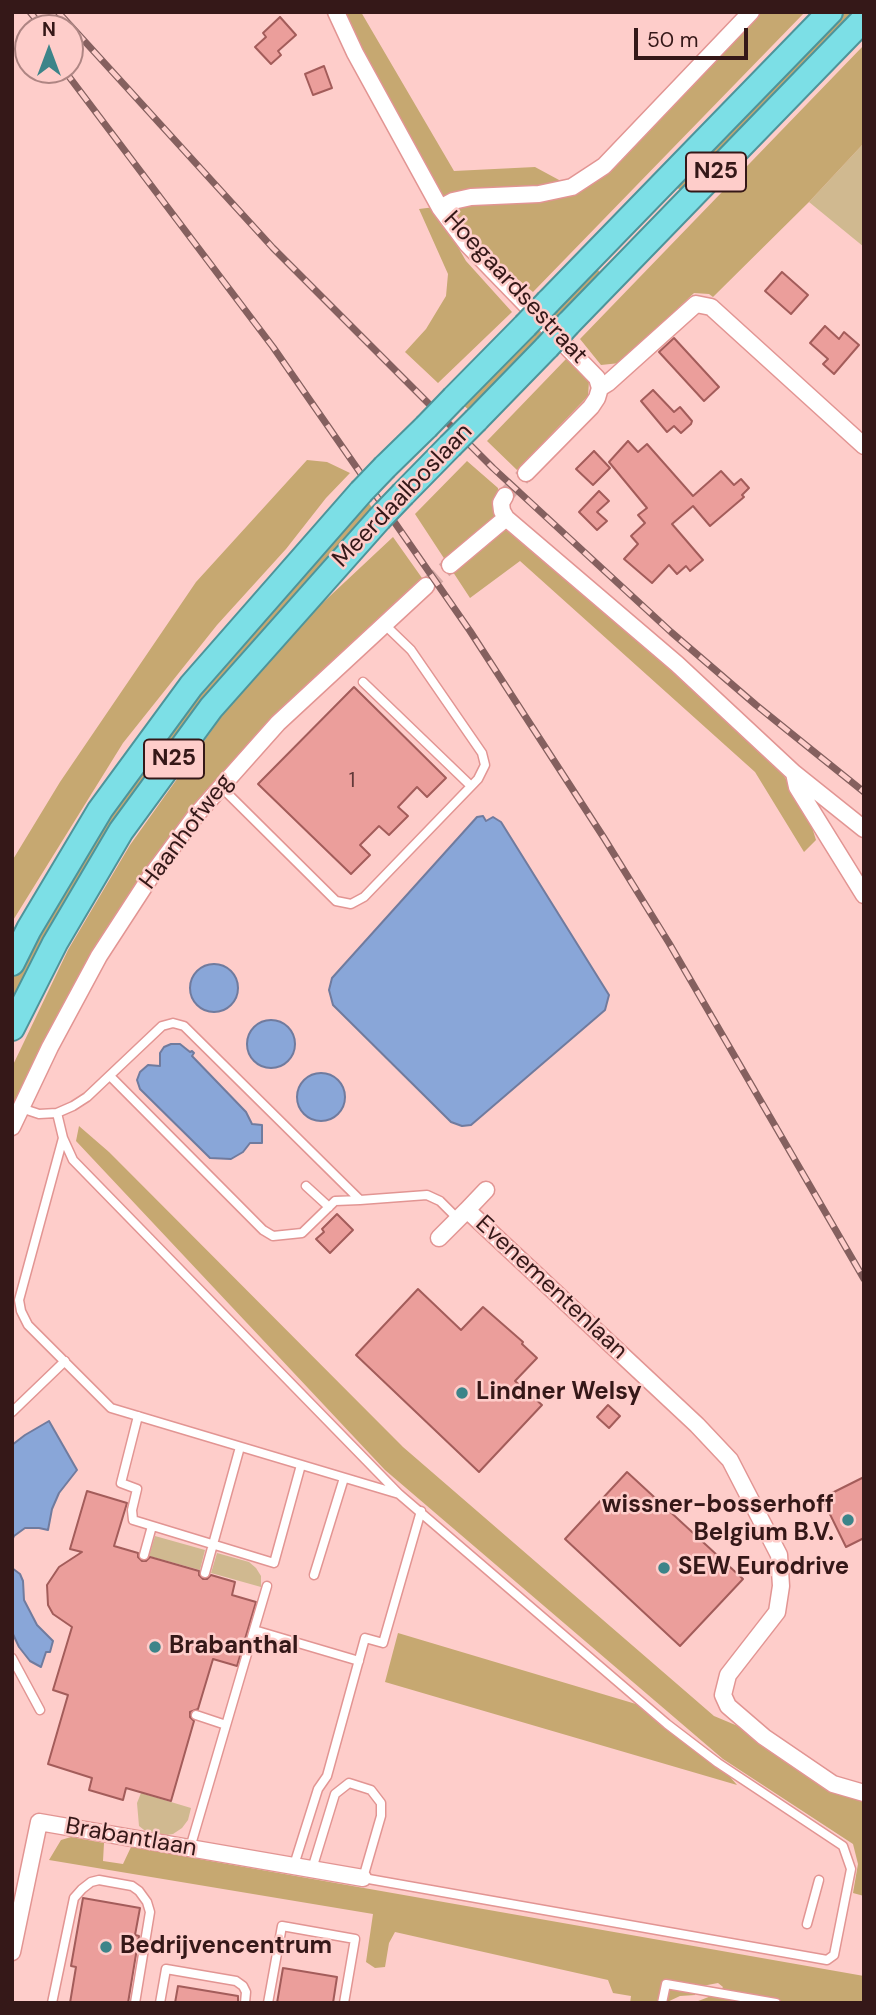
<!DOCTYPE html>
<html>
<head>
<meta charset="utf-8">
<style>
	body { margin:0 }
	#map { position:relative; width:876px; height:2015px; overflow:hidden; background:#fecdca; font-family:"DM Sans",sans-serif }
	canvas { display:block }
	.frame { position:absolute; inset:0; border:14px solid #351818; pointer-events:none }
	.north { position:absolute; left:14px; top:14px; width:70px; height:70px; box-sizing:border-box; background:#fecdca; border:2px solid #ae8583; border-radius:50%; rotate:0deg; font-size:19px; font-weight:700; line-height:28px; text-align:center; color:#351818 }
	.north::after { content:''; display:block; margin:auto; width:24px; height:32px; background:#3c8489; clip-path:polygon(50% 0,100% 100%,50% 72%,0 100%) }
	.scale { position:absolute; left:634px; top:28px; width:114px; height:32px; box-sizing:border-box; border:4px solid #351818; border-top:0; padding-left:9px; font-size:21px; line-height:24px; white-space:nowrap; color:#351818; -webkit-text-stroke:5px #fecdca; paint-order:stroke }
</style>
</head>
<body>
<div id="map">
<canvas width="876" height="2015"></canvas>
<div class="frame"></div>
<div class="north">N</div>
<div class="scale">50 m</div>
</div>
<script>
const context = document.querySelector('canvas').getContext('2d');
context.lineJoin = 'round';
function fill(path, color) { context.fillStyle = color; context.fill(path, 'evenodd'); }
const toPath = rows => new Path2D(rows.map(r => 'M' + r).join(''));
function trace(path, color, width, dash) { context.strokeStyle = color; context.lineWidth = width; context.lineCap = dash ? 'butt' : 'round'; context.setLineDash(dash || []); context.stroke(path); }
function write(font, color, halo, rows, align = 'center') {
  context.font = font + ' "DM Sans",sans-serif'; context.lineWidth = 5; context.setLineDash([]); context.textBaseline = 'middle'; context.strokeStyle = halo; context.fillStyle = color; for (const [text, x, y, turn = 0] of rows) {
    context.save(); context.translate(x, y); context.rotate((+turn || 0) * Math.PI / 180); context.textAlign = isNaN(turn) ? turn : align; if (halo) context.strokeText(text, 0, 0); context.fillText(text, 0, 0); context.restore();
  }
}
fill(toPath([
	[864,143,864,247,809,202],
	[155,1536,205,1550,200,1570,149,1556],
	[217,1553,249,1562,256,1568,261,1576,261,1587,211,1573],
	[141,1793,191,1808,188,1820,182,1828,173,1834,161,1836,148,1833,139,1826,137,1803]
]), '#d0b990');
fill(toPath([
	[340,12,361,12,454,171,535,167,572,187,758,12,805,12,533,292,492,258,442,199],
	[837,12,858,12,684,192,679,189,598,270,602,276,471,412,460,402,594,269,598,270,679,189,673,184],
	[864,45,864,143,809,202,713,297,709,294,694,293,620,363,601,365,580,339],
	[435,207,466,261,512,312,438,383,405,352,426,329,446,296,448,274,419,209],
	[566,359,589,381,588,396,517,470,487,441],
	[307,460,327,462,350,473,326,498,286,549,217,625,123,743,12,922,12,861,60,782,196,582],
	[467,461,498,488,497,517,670,664,775,764,805,805,816,840,804,852,755,772,520,561,470,598,415,514],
	[366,499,375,512,273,620,12,1011,12,978,49,909,185,703],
	[393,537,422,578,421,584,184,824,12,1116,12,1067,68,950,130,845,224,713,299,625],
	[79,1126,109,1152,403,1447,714,1716,764,1737,864,1793,864,1896,853,1893,858,1864,853,1844,723,1759,385,1470,76,1141],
	[398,1633,646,1707,718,1763,737,1785,385,1682],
	[71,1837,104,1843,103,1861,123,1864,131,1847,864,1976,864,2003,693,2003,719,1993,723,1987,718,1983,697,1987,695,1995,680,1996,665,2003,630,2003,631,1996,613,1993,608,1980,395,1932,389,1943,385,1967,375,1968,366,1962,373,1914,49,1860,61,1840]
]), '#c6a871');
const water = toPath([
	[483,816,486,821,493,817,501,822,609,995,605,1010,471,1125,462,1126,451,1122,333,1005,329,990,332,978,477,817,483,816],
	'190 988a24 24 0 1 1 48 0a24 24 0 1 1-48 0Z',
	'247 1044a24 24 0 1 1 48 0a24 24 0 1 1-48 0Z',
	[171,1044,180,1044,190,1052,192,1051,194,1053,192,1056,246,1112,252,1124,262,1125,262,1143,250,1143,243,1152,231,1159,210,1158,140,1089,137,1080,140,1072,148,1065,160,1066,160,1053,164,1047,171,1044],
	'297 1097a24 24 0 1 1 48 0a24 24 0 1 1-48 0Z',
	[49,1421,77,1470,59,1493,52,1509,48,1530,39,1528,25,1528,14,1536,12,1541,12,1445,25,1435,49,1421],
	[12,1568,20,1574,23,1581,24,1600,37,1625,53,1641,50,1652,46,1652,41,1667,30,1661,19,1647,12,1632,12,1568]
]);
fill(water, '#89a6d8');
trace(water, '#707b9e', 2);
const building = toPath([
	[280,17,296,35,278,51,281,55,271,64,255,47,266,37,263,33,280,17],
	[324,66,332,88,313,95,305,74,324,66],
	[782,272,808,295,791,314,765,291,782,272],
	[825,326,839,339,844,332,859,345,834,374,823,364,828,359,810,343,825,326],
	[674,338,719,387,704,401,659,352,674,338],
	[653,390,674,412,680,407,692,421,691,424,681,433,674,426,667,432,641,401,653,390],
	[628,441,638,452,647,444,693,496,721,471,734,485,741,479,749,488,742,495,744,497,710,526,693,506,672,524,703,560,690,571,686,566,677,574,669,565,652,583,624,559,638,544,631,536,645,523,638,515,647,508,609,462,628,441],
	[594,451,610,468,593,485,576,469,594,451],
	[599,491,609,501,597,512,607,521,597,530,579,512,599,491],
	[354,687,446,778,427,797,417,787,398,807,408,816,389,835,379,826,360,845,370,855,351,874,258,784,354,687],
	[337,1214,353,1230,330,1253,316,1239,324,1232,322,1229,337,1214],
	[418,1289,461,1330,483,1307,523,1342,522,1344,537,1358,515,1381,542,1405,479,1472,356,1355,418,1289],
	[608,1405,620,1416,609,1428,597,1417,608,1405],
	[627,1472,743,1579,680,1646,565,1539,627,1472],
	[864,1477,864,1538,846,1547,822,1498,864,1477],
	[87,1491,127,1503,114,1546,138,1553,138,1557,142,1561,146,1561,150,1557,199,1571,199,1575,203,1579,207,1579,211,1575,235,1582,232,1595,256,1602,237,1666,213,1659,198,1709,190,1712,190,1717,194,1721,171,1801,126,1788,123,1800,89,1790,92,1778,48,1764,68,1695,53,1690,72,1627,53,1614,48,1605,47,1585,59,1567,82,1552,70,1549,87,1491],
	[83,1898,140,1908,135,1935,139,1936,128,2003,70,2003,76,1967,71,1966,83,1898],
	[283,1968,337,1977,333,2003,277,2003,283,1968],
	[178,1986,238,1996,238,2003,175,2003,178,1986]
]);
fill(building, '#eb9e9b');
trace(building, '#a35c5a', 2);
trace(toPath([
	[505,496,526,473],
	[426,586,450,565]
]), '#d6a9a6', 16, [16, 8]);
const service = toPath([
	[363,682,471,786],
	[220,786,336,901,351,904,364,897,478,779,485,765,482,753,411,650,384,624],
	[110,1076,263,1230,273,1236,302,1233,335,1201,360,1200],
	[21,1108,39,1114,57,1113,73,1106,87,1097,162,1026,173,1023,184,1026,360,1200,427,1195,440,1201,458,1219],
	[57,1113,63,1138],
	[306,1186,329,1207],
	[12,1412,65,1361],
	[138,1416,121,1483,137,1489,132,1510,133,1520,274,1563,301,1465],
	[144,1555,152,1526],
	[205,1573,240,1447],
	[314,1575,344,1478],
	[254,1630,267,1586],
	[12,1658,40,1710],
	[196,1715,226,1725],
	[190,1848,254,1630,359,1661],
	[294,1865,318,1789,327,1776,365,1638,383,1643,421,1511],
	[312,1869,335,1794,349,1783,371,1790,381,1803,381,1816,363,1878,827,1960,834,1955,851,1869,843,1846,718,1763,667,1724,399,1494,73,1160,63,1138,19,1300,21,1311,28,1325,111,1408,399,1494],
	[807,1924,819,1880],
	[52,2003,74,1898,82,1889,91,1882,99,1880,132,1886,139,1891,147,1902,150,1912,135,2003],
	[160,2003,166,1969,236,1981,243,1986,246,1992,245,2003],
	[268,2003,282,1926,355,1939,344,2003],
	[662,2003,666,1984,776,2003]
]);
const minor = toPath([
	[336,12,355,53,440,208,467,244,597,378,600,388,597,398,591,407,526,473],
	[440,208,453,201,471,197,539,194,572,187,604,166,751,12],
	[600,388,608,383,696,304,711,307,864,446],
	[505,496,501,503,502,511,506,518,677,664,794,773,864,829],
	[450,565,506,518],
	[794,773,797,787,864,895],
	[12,1127,50,1047,99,956,151,876,197,814,278,723,426,586],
	[486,1190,467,1210,697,1425,730,1460,779,1555,781,1586,777,1612,728,1675,723,1695,728,1706,764,1737,833,1784,864,1793],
	[439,1238,467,1210],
	[12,1952,39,1822,363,1878]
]);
const trunk = toPath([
	[548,302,830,12],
	[568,324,864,19],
	[454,398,525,326],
	[476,420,547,347],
	[385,467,426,427],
	[403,494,450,446],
	[12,963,29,929,100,810,191,686,361,492],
	[12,1028,55,943,121,831,211,708,379,519]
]);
trace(service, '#e29593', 11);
trace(minor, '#e29593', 19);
trace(trunk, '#4e949a', 28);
trace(service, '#fff', 8);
trace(minor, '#fff', 16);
trace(trunk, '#7cdfe6', 24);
const rail = toPath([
	[30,12,43,28],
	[58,12,273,248,493,468,671,632,756,705,864,792],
	[64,70,273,347,470,631,604,838,669,943,864,1279]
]);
trace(rail, '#85605f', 7);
trace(rail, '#fecdca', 4.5, [13]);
const trunkBridge = toPath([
	[525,326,548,302],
	[547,347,568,324],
	[426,427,454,398],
	[450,446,476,420],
	[361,492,385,467],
	[379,519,403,494]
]);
trace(trunkBridge, '#4e949a', 28, []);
trace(trunkBridge, '#7cdfe6', 24);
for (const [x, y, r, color] of [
	[462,1393,7,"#3c8489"],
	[848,1520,7,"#3c8489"],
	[664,1568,7,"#3c8489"],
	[155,1647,7,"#3c8489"],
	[106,1947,7,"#3c8489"]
]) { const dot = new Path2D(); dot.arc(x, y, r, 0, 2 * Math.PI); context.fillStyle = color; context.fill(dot); trace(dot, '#fecdca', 2.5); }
write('21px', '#623a39', null, [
	["1",352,781]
]);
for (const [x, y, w] of [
	[716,172,60],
	[174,759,60]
]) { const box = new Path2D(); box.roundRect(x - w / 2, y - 19.5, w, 39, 5); context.fillStyle = '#fecdca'; context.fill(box); trace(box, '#351818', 2); }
write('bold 23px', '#351818', null, [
	["N25",716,172],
	["N25",174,759]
]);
write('24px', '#351818', '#fecdca', [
	["Hoegaardsestraat",515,288,47],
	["Meerdaalboslaan",403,496,-46],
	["Haanhofweg",187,832,-53],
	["Evenementenlaan",551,1288,43],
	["Brabantlaan",131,1838,10]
]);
write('bold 24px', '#351818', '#fecdca', [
	["Lindner Welsy",476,1393],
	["wissner-bosserhoff",834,1506,"right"],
	["Belgium B.V.",834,1534,"right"],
	["SEW Eurodrive",678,1568],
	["Brabanthal",169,1647],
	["Bedrijvencentrum",120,1947]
], 'left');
</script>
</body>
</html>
